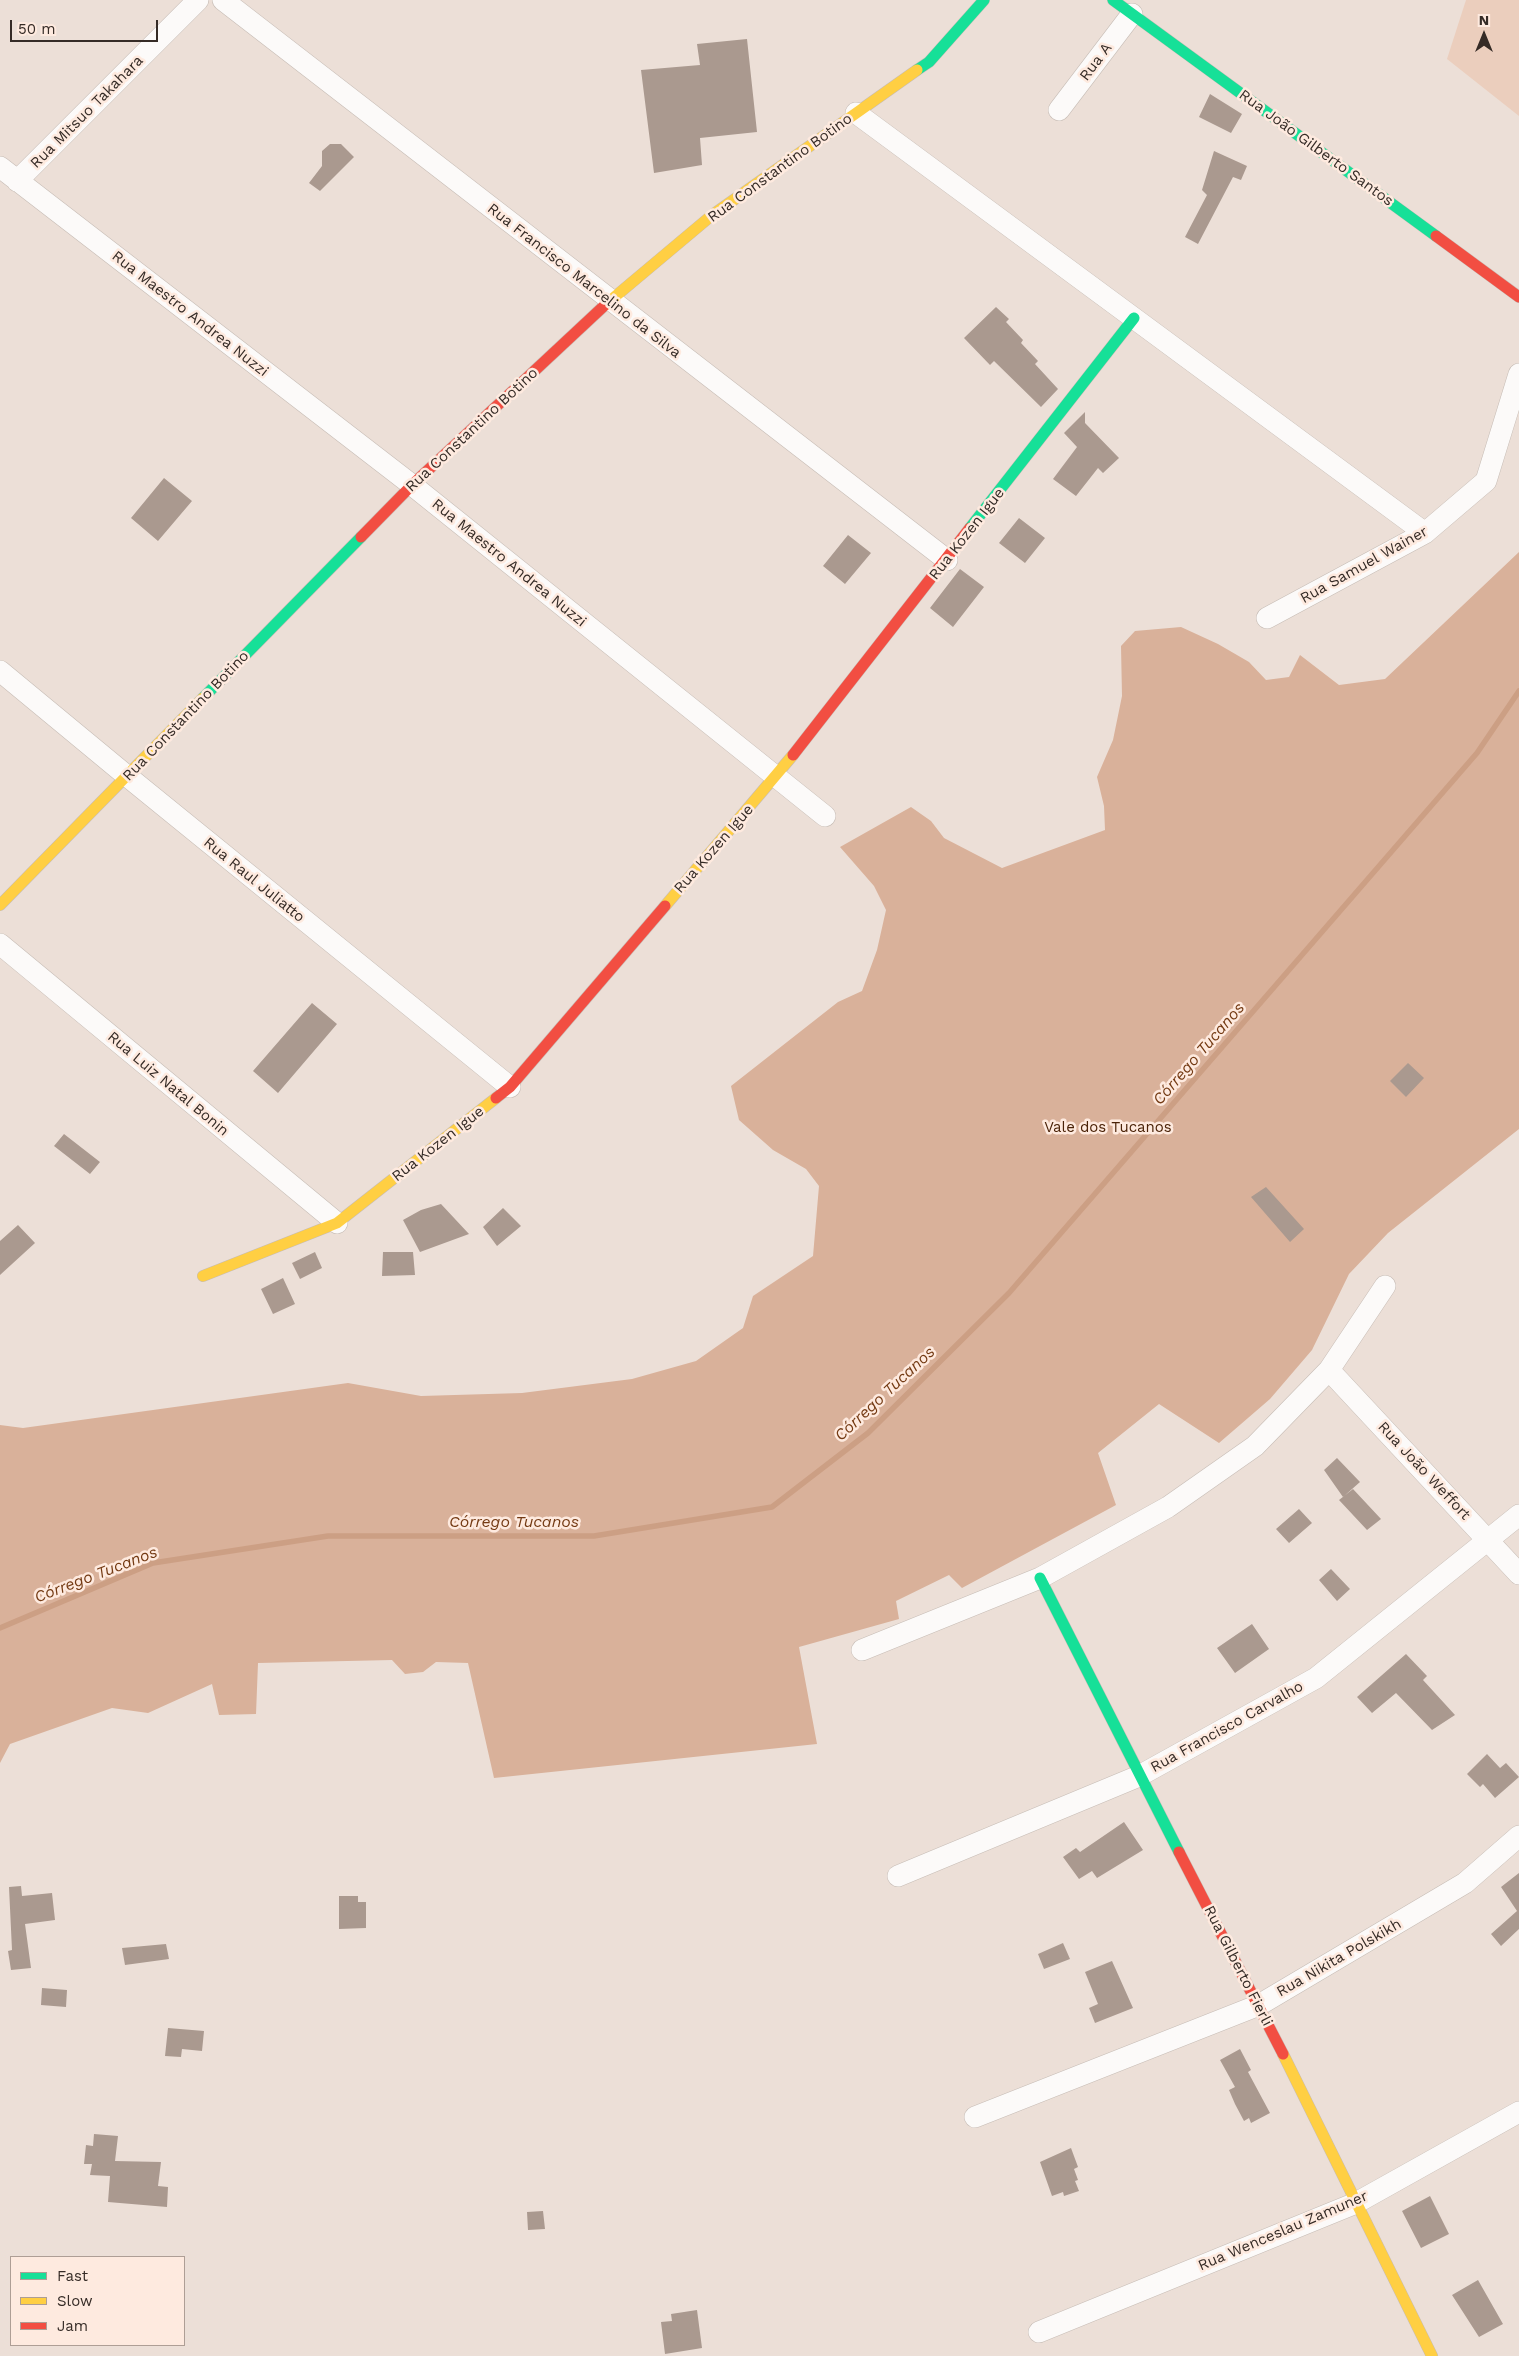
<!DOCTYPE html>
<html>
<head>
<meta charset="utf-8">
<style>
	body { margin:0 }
	#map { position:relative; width:1519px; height:2356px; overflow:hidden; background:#ecdfd7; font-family:"Work Sans",sans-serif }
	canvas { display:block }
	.legend { position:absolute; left:10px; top:2256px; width:175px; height:90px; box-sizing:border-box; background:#feeadf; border:1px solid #ae9e95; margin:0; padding:6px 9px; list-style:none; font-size:15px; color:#352b26 }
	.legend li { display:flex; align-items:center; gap:10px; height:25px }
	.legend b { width:25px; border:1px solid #ae9e95 }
	.north { position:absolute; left:1459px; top:10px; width:50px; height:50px; -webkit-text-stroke:4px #feeadf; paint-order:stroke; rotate:0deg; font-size:14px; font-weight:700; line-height:20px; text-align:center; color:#352b26 }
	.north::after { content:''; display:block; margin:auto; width:18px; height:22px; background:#352b26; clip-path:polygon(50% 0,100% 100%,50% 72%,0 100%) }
	.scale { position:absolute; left:10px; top:20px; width:148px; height:22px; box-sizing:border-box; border:2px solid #352b26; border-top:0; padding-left:6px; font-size:15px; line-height:18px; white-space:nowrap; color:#352b26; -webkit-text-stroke:4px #feeadf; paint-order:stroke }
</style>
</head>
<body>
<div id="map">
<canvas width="1519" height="2356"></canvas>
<ul class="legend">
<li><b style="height:6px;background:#16e098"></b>Fast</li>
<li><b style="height:6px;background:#ffcf43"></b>Slow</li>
<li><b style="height:6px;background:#f24e42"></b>Jam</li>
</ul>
<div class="north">N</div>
<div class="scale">50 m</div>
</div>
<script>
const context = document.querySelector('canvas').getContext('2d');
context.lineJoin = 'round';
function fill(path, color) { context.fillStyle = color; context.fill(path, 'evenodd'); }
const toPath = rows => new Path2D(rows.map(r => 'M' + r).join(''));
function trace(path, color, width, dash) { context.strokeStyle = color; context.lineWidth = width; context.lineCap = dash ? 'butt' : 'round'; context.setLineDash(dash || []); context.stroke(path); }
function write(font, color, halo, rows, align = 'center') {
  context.font = font + ' "Work Sans",sans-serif'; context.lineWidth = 5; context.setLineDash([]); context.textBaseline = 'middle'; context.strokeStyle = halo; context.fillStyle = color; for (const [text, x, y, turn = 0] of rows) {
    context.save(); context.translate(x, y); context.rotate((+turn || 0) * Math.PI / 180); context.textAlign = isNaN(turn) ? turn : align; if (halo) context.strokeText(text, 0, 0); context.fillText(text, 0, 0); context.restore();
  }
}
fill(toPath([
	[1466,0,1519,0,1519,116,1447,59]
]), '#ebcebd');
fill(toPath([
	[1519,552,1519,1129,1388,1233,1349,1274,1312,1350,1270,1399,1219,1443,1159,1404,1098,1453,1116,1505,962,1588,949,1575,896,1601,899,1619,799,1647,817,1744,494,1778,468,1663,436,1662,423,1672,405,1674,392,1660,258,1663,256,1714,219,1715,212,1684,148,1713,112,1708,10,1744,0,1763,0,1425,23,1428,348,1383,421,1396,522,1393,632,1379,696,1361,743,1328,753,1296,813,1256,819,1186,806,1169,773,1150,739,1120,731,1086,838,1002,862,991,877,950,886,910,874,886,840,847,911,807,931,821,944,838,1002,868,1105,830,1104,806,1097,777,1113,740,1122,696,1121,646,1135,631,1181,627,1218,644,1249,662,1266,680,1289,677,1300,655,1339,685,1385,679]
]), '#d9b19a');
trace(toPath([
	[0,1628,153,1563,328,1536,594,1536,772,1507,868,1433,1009,1293,1477,753,1519,691]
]), '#cc9f84', 5.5);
fill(toPath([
	[747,39,757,132,700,138,702,165,654,173,641,70,700,65,697,44],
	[1210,94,1242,114,1231,133,1199,117],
	[330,144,341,144,354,157,320,191,309,183,322,166,322,151],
	[1214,151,1247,166,1241,180,1233,177,1198,244,1185,237,1207,195,1202,190],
	[996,307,1009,319,1006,322,1023,340,1021,343,1038,361,1035,364,1058,389,1041,407,994,361,990,365,964,338],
	[1085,412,1085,423,1119,458,1103,473,1098,468,1076,496,1053,479,1077,447,1064,433],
	[164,478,192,501,158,541,131,518],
	[1019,518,1045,538,1025,563,999,543],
	[848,535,871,553,845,584,823,566],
	[960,569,984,587,953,627,930,608],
	[312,1003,337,1024,278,1093,253,1071],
	[1408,1063,1424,1078,1406,1097,1390,1081],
	[64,1134,100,1162,90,1174,54,1146],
	[1266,1187,1304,1229,1290,1242,1251,1197],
	[441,1204,469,1234,420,1252,403,1220,421,1210],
	[503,1208,521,1226,497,1246,483,1227],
	[18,1225,35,1243,0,1275,0,1241],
	[315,1252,322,1268,300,1279,292,1263],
	[383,1252,413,1252,415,1275,382,1276],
	[283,1278,295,1304,273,1314,261,1289],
	[1337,1458,1360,1482,1343,1497,1324,1470],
	[1353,1489,1381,1519,1367,1530,1339,1500],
	[1299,1509,1312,1523,1289,1543,1276,1529],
	[1331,1569,1350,1589,1337,1601,1319,1580],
	[1252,1624,1269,1649,1235,1673,1217,1648],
	[1406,1654,1427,1676,1423,1680,1455,1715,1432,1730,1396,1693,1372,1713,1357,1697],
	[1487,1754,1500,1768,1506,1763,1519,1777,1495,1798,1483,1784,1480,1787,1467,1774],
	[1124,1822,1143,1850,1097,1878,1092,1871,1079,1879,1063,1857,1076,1848,1080,1852],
	[1519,1873,1519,1929,1501,1946,1491,1934,1517,1911,1501,1887],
	[21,1886,22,1896,52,1893,55,1920,25,1924,31,1968,11,1970,8,1951,12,1950,9,1887],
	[339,1896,358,1896,358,1902,366,1902,366,1928,339,1929],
	[1063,1943,1070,1959,1044,1969,1038,1954],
	[166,1944,169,1959,125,1965,122,1948],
	[1112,1961,1133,2008,1095,2023,1089,2008,1098,2004,1085,1972],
	[42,1988,67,1990,66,2007,41,2005],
	[168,2028,204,2031,202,2051,182,2049,181,2057,165,2056],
	[1240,2049,1251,2070,1248,2072,1270,2113,1251,2123,1249,2118,1244,2121,1235,2104,1229,2090,1235,2087,1220,2060],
	[94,2134,118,2136,115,2161,161,2162,158,2186,168,2187,167,2207,108,2202,110,2176,90,2175,92,2164,84,2164,86,2145,93,2146],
	[1071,2148,1078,2167,1074,2169,1078,2180,1075,2181,1079,2191,1064,2196,1063,2192,1052,2196,1040,2162],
	[1430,2196,1449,2234,1421,2248,1402,2211],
	[543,2211,545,2229,528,2230,527,2212],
	[1478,2280,1503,2324,1479,2337,1452,2295],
	[697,2310,702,2348,665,2354,661,2322,672,2321,671,2314]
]), '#aa998f');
const street = toPath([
	[223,0,947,560],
	[1059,110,1132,14],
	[856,113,1425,533],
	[0,167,412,485,825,816],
	[17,181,198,0],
	[1267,618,1425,533,1486,481,1519,374],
	[0,671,127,776,510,1087],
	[0,944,337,1223],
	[1329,1370,1519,1574],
	[862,1650,1040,1578,1168,1507,1255,1446,1329,1370,1385,1286],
	[898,1876,1139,1776,1316,1678,1519,1515],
	[975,2117,1259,2005,1465,1883,1519,1836],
	[1039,2332,1356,2203,1519,2112]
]);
const fast = toPath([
	[1113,0,1436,236],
	[917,70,929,62,984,0],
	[970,528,1134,318],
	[203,698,361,537],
	[1040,1578,1179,1852]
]);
const slow = toPath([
	[605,305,711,216,917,70],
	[0,905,203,698],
	[665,906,793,755],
	[203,1276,337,1223,496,1098],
	[1283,2054,1432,2356]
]);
const jam = toPath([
	[1436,236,1519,297],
	[361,537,412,485,605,305],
	[793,755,970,528],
	[496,1098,510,1087,665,906],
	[1179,1852,1283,2054]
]);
trace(street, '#c6bcb5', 22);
trace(fast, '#c6bcb5', 12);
trace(slow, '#c6bcb5', 12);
trace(jam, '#c6bcb5', 12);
trace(street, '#fcfaf9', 21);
trace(fast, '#16e098', 11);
trace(slow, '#ffcf43', 11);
trace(jam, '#f24e42', 11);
write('15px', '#352b26', '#feeadf', [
	["Rua A",1096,62,-53],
	["Rua Mitsuo Takahara",87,112,-45],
	["Rua João Gilberto Santos",1316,148,36],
	["Rua Constantino Botino",780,168,-36],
	["Rua Francisco Marcelino da Silva",584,281,38],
	["Rua Maestro Andrea Nuzzi",190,314,38],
	["Rua Constantino Botino",472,430,-43],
	["Rua Kozen Igue",967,534,-52],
	["Rua Maestro Andrea Nuzzi",509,563,39],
	["Rua Samuel Wainer",1364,565,-29],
	["Rua Constantino Botino",186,716,-46],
	["Rua Kozen Igue",714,849,-49],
	["Rua Raul Juliatto",254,880,39],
	["Rua Luiz Natal Bonin",168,1084,40],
	["Rua Kozen Igue",438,1144,-38],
	["Rua João Weffort",1424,1471,47],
	["Rua Francisco Carvalho",1227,1727,-29],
	["Rua Nikita Polskikh",1339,1958,-30],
	["Rua Gilberto Fierli",1238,1966,63],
	["Rua Wenceslau Zamuner",1283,2231,-23]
]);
write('15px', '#4a2207', '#feeadf', [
	["Vale dos Tucanos",1108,1128]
]);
write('italic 16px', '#743a13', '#feeadf', [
	["Córrego Tucanos",1199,1054,-49],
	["Córrego Tucanos",885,1394,-43],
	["Córrego Tucanos",514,1522],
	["Córrego Tucanos",96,1575,-21]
]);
</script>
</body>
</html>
